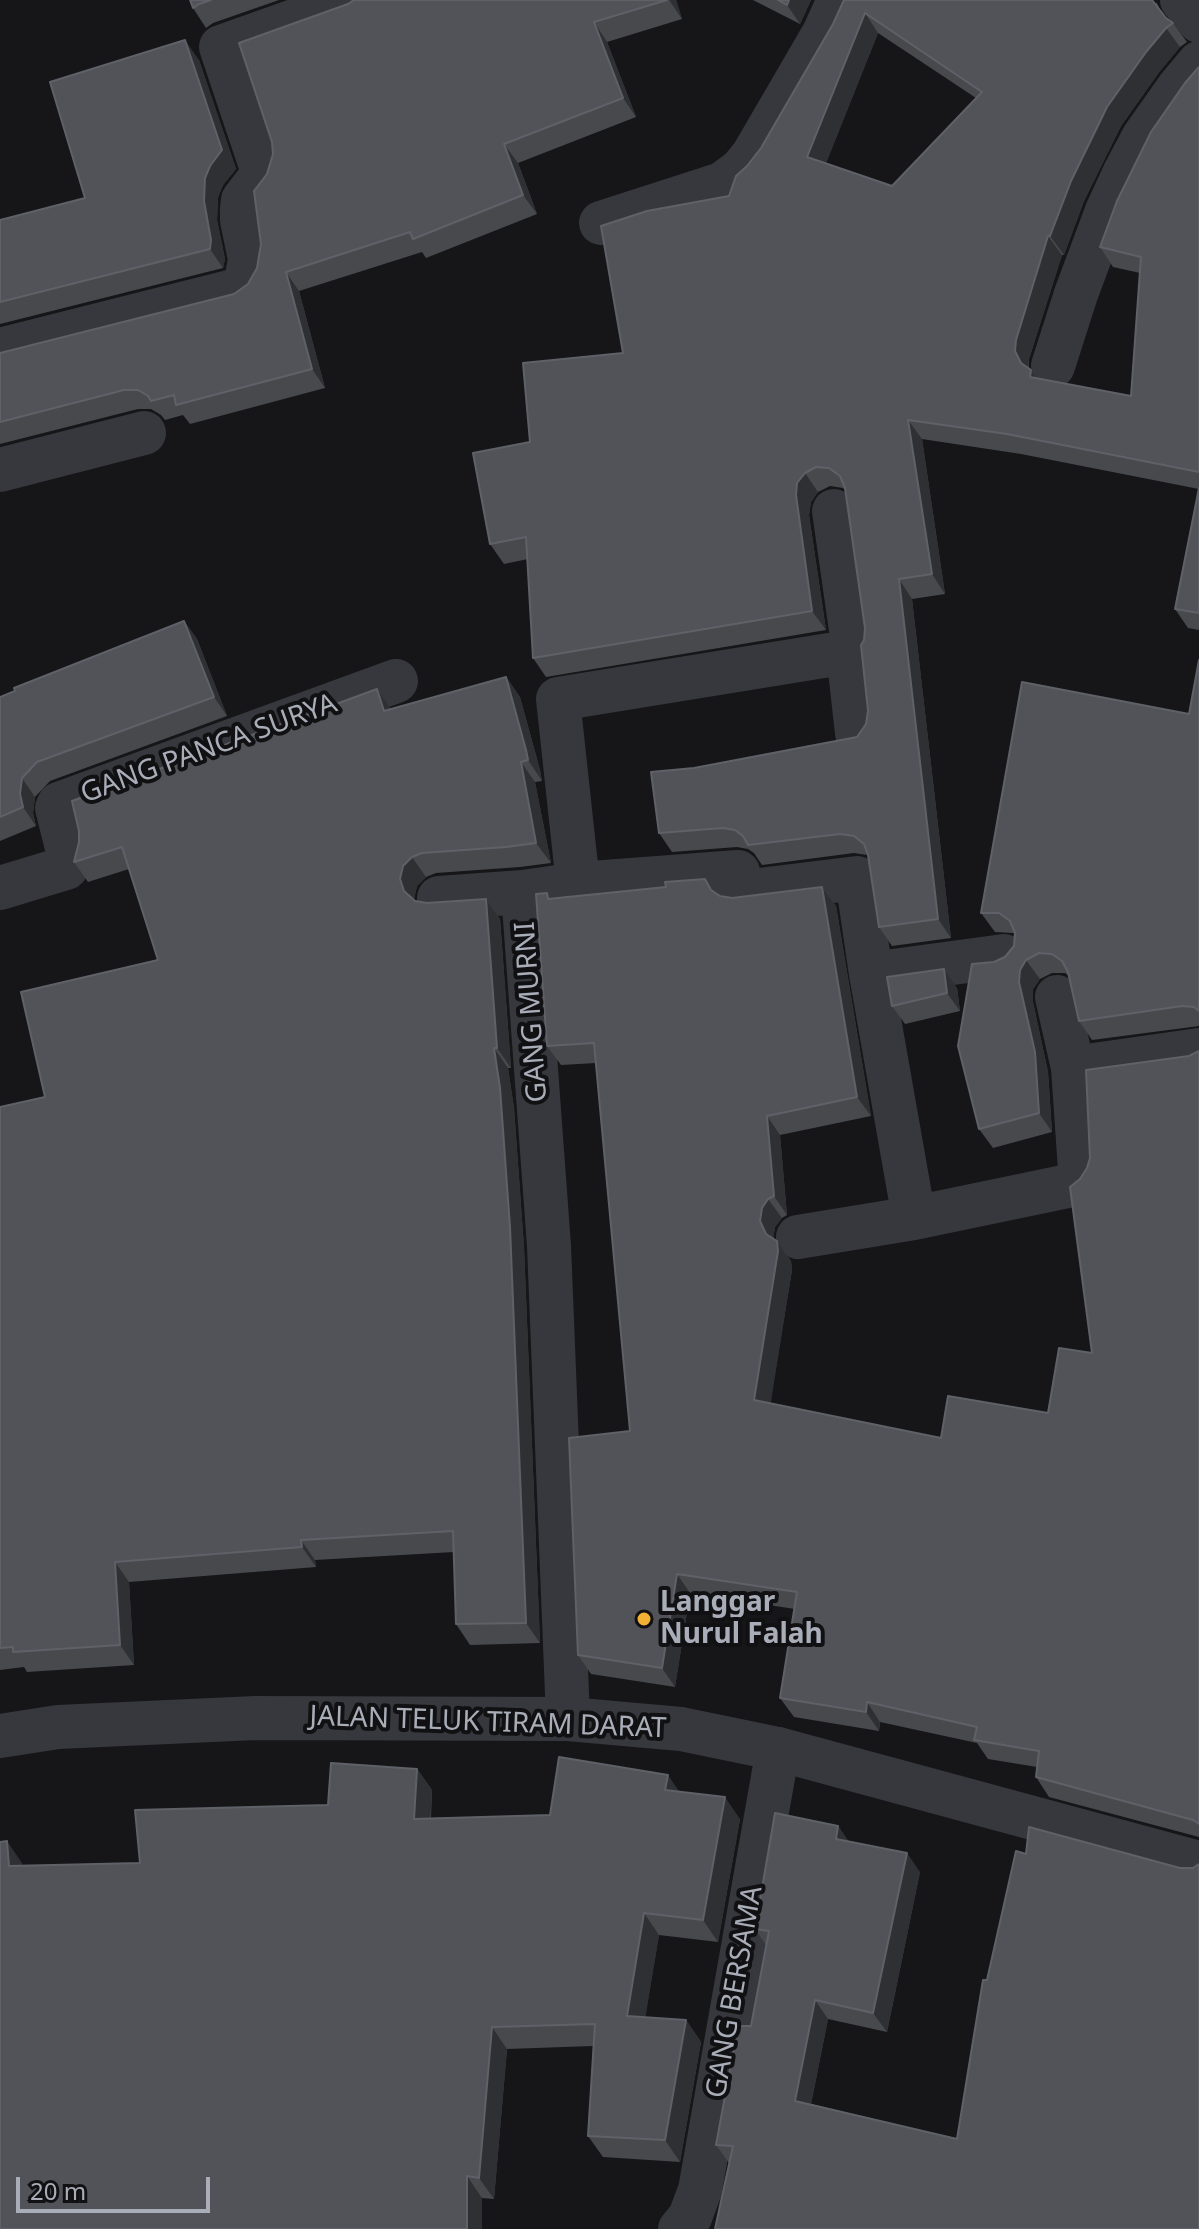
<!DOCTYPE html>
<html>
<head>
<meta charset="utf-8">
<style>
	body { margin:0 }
	#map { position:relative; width:1199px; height:2229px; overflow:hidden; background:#161618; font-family:"Noto Sans",sans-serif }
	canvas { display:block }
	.scale { position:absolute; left:16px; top:2177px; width:194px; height:36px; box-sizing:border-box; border:4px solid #a8adb8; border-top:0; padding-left:10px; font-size:24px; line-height:28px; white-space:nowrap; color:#a8adb8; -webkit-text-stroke:6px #111113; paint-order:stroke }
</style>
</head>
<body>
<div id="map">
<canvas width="1199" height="2229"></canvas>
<div class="scale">20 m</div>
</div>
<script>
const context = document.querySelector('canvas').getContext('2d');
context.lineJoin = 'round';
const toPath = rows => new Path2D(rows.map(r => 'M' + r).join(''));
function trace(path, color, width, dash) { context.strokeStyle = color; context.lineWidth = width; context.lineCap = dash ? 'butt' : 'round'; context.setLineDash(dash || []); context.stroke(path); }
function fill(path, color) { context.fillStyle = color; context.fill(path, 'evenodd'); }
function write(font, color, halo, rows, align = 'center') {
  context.font = font + ' "Noto Sans",sans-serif'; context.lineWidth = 8; context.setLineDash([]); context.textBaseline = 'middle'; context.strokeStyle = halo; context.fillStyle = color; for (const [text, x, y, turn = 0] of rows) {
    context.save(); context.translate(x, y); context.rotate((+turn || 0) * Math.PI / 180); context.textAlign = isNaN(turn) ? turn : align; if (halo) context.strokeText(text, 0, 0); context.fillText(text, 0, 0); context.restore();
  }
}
trace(toPath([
	[601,223,722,184,741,170,753,155,824,33,839,0],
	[0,350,241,289,246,282,250,259,242,220,242,209,243,200,260,178,262,169,221,47,353,0],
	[1053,366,1076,294,1107,211,1125,172,1143,138,1179,87,1199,63],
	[0,470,144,433],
	[848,652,857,733],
	[578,884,738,872,743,892,857,878,871,974,914,1218],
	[0,888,66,868,69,856,57,808,59,804,396,681],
	[523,892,549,1246,568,1719],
	[439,898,523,892,578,884,558,699,854,651,834,511],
	[871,974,1004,956],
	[1057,997,1073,1068],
	[798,1237,914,1218,1068,1186,1077,1179,1080,1170,1073,1068,1199,1050],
	[680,2229,690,2217,700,2190,778,1749]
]), '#37383d', 44);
trace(toPath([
	[1182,0,1199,21],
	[0,1736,58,1727,256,1718,568,1719,681,1729,778,1749,1199,1863]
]), '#37383d', 44);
fill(toPath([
	[190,0,279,0,213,23,206,28,193,8],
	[354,0,676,0,682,19,607,42,636,117,518,163,537,214,426,258,422,252,299,291,325,388,190,424,183,415,165,420,161,415,151,409,138,409,0,444,0,353,234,294,248,284,257,268,261,244,267,174,348,4],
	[753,0,811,0,800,24],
	[844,0,1157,3,1160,10,1166,18,1173,23,1187,42,1180,47,1160,71,1121,126,1084,201,1064,255,1062,255,1029,359,1029,368,1037,378,1131,396,1140,273,1113,267,1100,247,1199,67,1199,630,1188,628,1175,609,1199,489,1021,454,922,439,945,594,912,599,951,938,892,946,879,927,868,856,867,855,854,853,762,865,754,853,748,849,737,847,672,852,659,833,694,768,857,737,866,724,868,711,864,640,865,628,845,490,843,488,830,486,818,492,811,502,809,515,826,630,546,677,533,658,528,559,504,564,490,544,530,442,623,353,729,196,747,166,761,148,833,24],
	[878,33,976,98,892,186,826,163],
	[199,60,236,169,223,185,218,197,217,220,225,259,223,268,0,324,0,220,85,198],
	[184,621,197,639,227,716,50,781,35,797,33,813,36,826,0,841,0,697],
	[1199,660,1199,1026,1092,1040,1079,1021,1069,976,1065,973,1052,973,1040,979,1033,989,1033,1002,1048,1072,1052,1132,993,1148,979,1129,994,962,1005,957,1014,946,1015,934,1013,933,995,932,981,913,1189,714],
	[506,677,520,697,540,770,542,781,535,782,551,863,520,867,436,873,426,877,417,886,414,899,415,901,427,903,486,899,500,919,511,1068,508,1068,514,1108,524,1247,540,1643,470,1645,456,1624,454,1552,315,1560,316,1567,129,1582,134,1665,27,1672,24,1667,0,1670,0,1107,45,1097,158,960,129,869,88,882,74,862,391,709],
	[822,887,836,906,871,1116,780,1135,787,1215,782,1218,775,1227,773,1239,777,1241,791,1261,792,1270,770,1404,941,1438,1048,1413,1092,1353,1080,1179,1189,1056,1199,1051,1199,1837,1049,1797,1036,1777,1037,1767,988,1759,977,1743,880,1722,879,1731,794,1717,780,1698,795,1609,690,1593,675,1687,591,1674,578,1655,630,1431,596,1063,561,1065,547,1046,551,898,714,892,720,896,732,898],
	[957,988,960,1011,905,1024,892,1006],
	[417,1769,432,1790,431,1818,550,1815,680,1792,740,1819,718,1942,659,1935,645,2017,686,2020,701,2042,680,2162,603,2157,588,2136,593,2046,507,2049,494,2199,482,2198,0,2229,22,1863,22,1866,140,1863,328,1805],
	[838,1826,849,1842,920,1872,887,2032,828,2019,811,2104,957,2139,987,1980,1026,1854,1180,1868,1193,1868,1199,2229,729,2163,716,2145,751,2026,766,1945,755,1929]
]), '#47494d');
fill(toPath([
	[669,0,676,0,682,19],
	[789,0,811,0,800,24,787,5],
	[865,13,878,33,821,176,807,157],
	[594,22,607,42,636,117,623,98],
	[1166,28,1180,47,1160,71,1121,126,1084,201,1064,255,1050,236,1071,181,1107,107,1146,52],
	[185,40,199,60,236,169,223,185,218,197,217,220,225,259,223,268,210,249],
	[504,144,518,163,537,214,523,195],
	[1048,236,1062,255,1029,359,1028,371,1031,370,1045,390,1044,396,1021,363,1015,351,1016,340],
	[286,272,299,291,325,388,312,369],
	[908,420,922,439,945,594,932,574],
	[805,473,818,492,811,502,809,515,826,630,812,611,796,495,797,483],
	[899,579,912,599,951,938,938,919],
	[184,621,197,639,227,716,214,697],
	[506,677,520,697,540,770,542,781,528,760],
	[377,689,391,709,384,711],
	[521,762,535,782,551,863,536,843],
	[22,778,35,797,33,813,36,826,23,807,20,794],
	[412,857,426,877,417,886,414,899,418,911,404,891,400,879,403,866],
	[822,887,836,906,871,1116,857,1097],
	[486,899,500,919,511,1068,497,1048],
	[1026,960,1040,979,1033,989,1033,1002,1048,1072,1052,1132,1039,1113,1019,982,1020,970],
	[944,969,957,988,960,1011,947,993],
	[494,1048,508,1068,514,1108,524,1247,540,1643,526,1623],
	[767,1116,780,1135,787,1215,774,1196],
	[768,1199,782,1218,775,1227,773,1240,777,1241,791,1261,792,1270,768,1420,754,1400,766,1234,760,1221,762,1208],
	[301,1540,315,1560,316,1567,302,1547],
	[115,1562,129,1582,134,1665,120,1645],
	[677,1574,690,1593,675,1687,662,1668],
	[867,1702,880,1722,879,1731,866,1712],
	[417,1769,432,1790,429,1841,414,1819],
	[668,1775,683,1797,665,1790],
	[725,1797,740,1819,718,1942,703,1920],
	[838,1826,851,1845,836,1839],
	[7,1841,22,1863,24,1888,9,1866],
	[907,1853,920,1872,887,2032,873,2013],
	[644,1913,659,1935,642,2038,627,2016],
	[815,2000,828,2019,808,2120,795,2101],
	[686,2020,701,2042,680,2162,665,2140],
	[492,2027,507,2049,494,2199,479,2178],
	[467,2176,482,2198,482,2229,467,2229]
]), '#2f3033');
const building = toPath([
	[190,0,211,0,199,4,193,8,190,0],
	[354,0,667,0,594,22,623,98,504,144,523,195,413,239,410,232,286,272,312,369,176,405,174,395,151,401,148,396,138,390,124,390,0,422,0,353,234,294,248,284,257,268,261,244,254,191,267,174,273,154,272,142,239,43,348,4,354,0],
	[778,0,789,0,787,5,778,0],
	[844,0,1152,0,1166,18,1173,23,1166,28,1146,52,1107,107,1071,181,1050,236,1048,236,1016,340,1015,351,1021,363,1031,370,1030,377,1131,396,1141,257,1100,247,1117,201,1151,132,1185,83,1199,67,1199,472,1007,434,908,420,932,574,899,579,938,919,879,927,868,855,864,844,854,836,840,834,748,845,743,836,735,830,723,828,659,833,651,772,694,768,857,737,866,724,868,711,861,645,864,640,865,628,845,488,840,476,829,468,816,467,805,473,797,483,796,495,812,611,533,658,526,537,490,544,473,453,530,442,523,363,623,353,601,226,647,211,729,196,736,176,747,166,761,148,833,24,844,0],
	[865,13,982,92,892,186,807,157,865,13],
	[185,40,222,150,210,166,205,178,204,201,211,240,210,249,0,302,0,220,85,198,50,82,185,40],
	[1199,488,1199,613,1175,609,1199,488],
	[184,621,214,697,37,762,22,778,20,794,23,807,0,817,0,697,15,691,14,688,184,621],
	[1199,660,1199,1011,1194,1007,1182,1006,1079,1021,1068,972,1062,961,1052,954,1039,953,1026,960,1020,970,1019,982,1035,1052,1039,1113,979,1129,958,1046,972,964,994,962,1005,957,1014,946,1015,933,1010,921,999,913,981,913,1022,682,1189,714,1199,660],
	[506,677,526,750,528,760,521,762,536,843,506,847,422,853,412,857,403,866,400,879,404,891,415,901,427,903,486,899,497,1048,494,1048,500,1088,510,1227,526,1623,456,1624,453,1531,301,1540,302,1547,115,1562,120,1645,13,1652,13,1647,0,1648,0,1107,45,1097,21,992,158,960,122,847,74,862,79,842,79,831,72,801,377,689,384,711,506,677],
	[705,879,711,890,720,896,732,898,822,887,857,1097,767,1116,774,1196,768,1199,762,1208,760,1221,766,1234,777,1241,778,1251,754,1400,941,1438,948,1396,1048,1413,1059,1348,1092,1353,1070,1187,1080,1179,1087,1168,1090,1158,1086,1070,1189,1056,1199,1051,1199,1824,1193,1820,1036,1777,1039,1751,974,1740,977,1727,867,1702,866,1712,780,1698,797,1592,677,1574,662,1668,578,1655,569,1438,630,1431,594,1043,547,1046,536,894,547,893,548,899,666,887,665,882,705,879],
	[944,969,947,993,892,1006,887,977,944,969],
	[559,1757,668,1775,665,1790,725,1797,703,1920,644,1913,627,2016,686,2020,665,2140,588,2136,595,2024,492,2027,479,2178,467,2176,467,2229,0,2229,0,1842,7,1841,9,1866,140,1863,135,1810,328,1805,331,1763,417,1769,414,1819,550,1815,559,1757],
	[775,1813,838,1826,836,1839,907,1853,873,2013,815,2000,795,2101,957,2139,983,1980,987,1980,1016,1851,1026,1854,1029,1827,1180,1868,1193,1868,1199,1864,1199,2229,715,2229,733,2146,716,2145,738,2026,751,2026,769,1931,755,1929,775,1813]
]);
fill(building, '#525359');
trace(building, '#5f6168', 2);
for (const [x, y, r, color] of [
	[644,1619,8,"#f2b134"]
]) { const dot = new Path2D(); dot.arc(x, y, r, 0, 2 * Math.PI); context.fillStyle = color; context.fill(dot); trace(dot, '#111113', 3); }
write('28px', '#a8adb8', '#111113', [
	["GANG PANCA SURYA",209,749,-20],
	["GANG MURNI",532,1012,-94],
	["JALAN TELUK TIRAM DARAT",488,1723,2],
	["GANG BERSAMA",735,1992,-80]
]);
write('bold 28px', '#a8adb8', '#111113', [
	["Langgar",660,1603],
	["Nurul Falah",660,1635]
], 'left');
</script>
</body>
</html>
